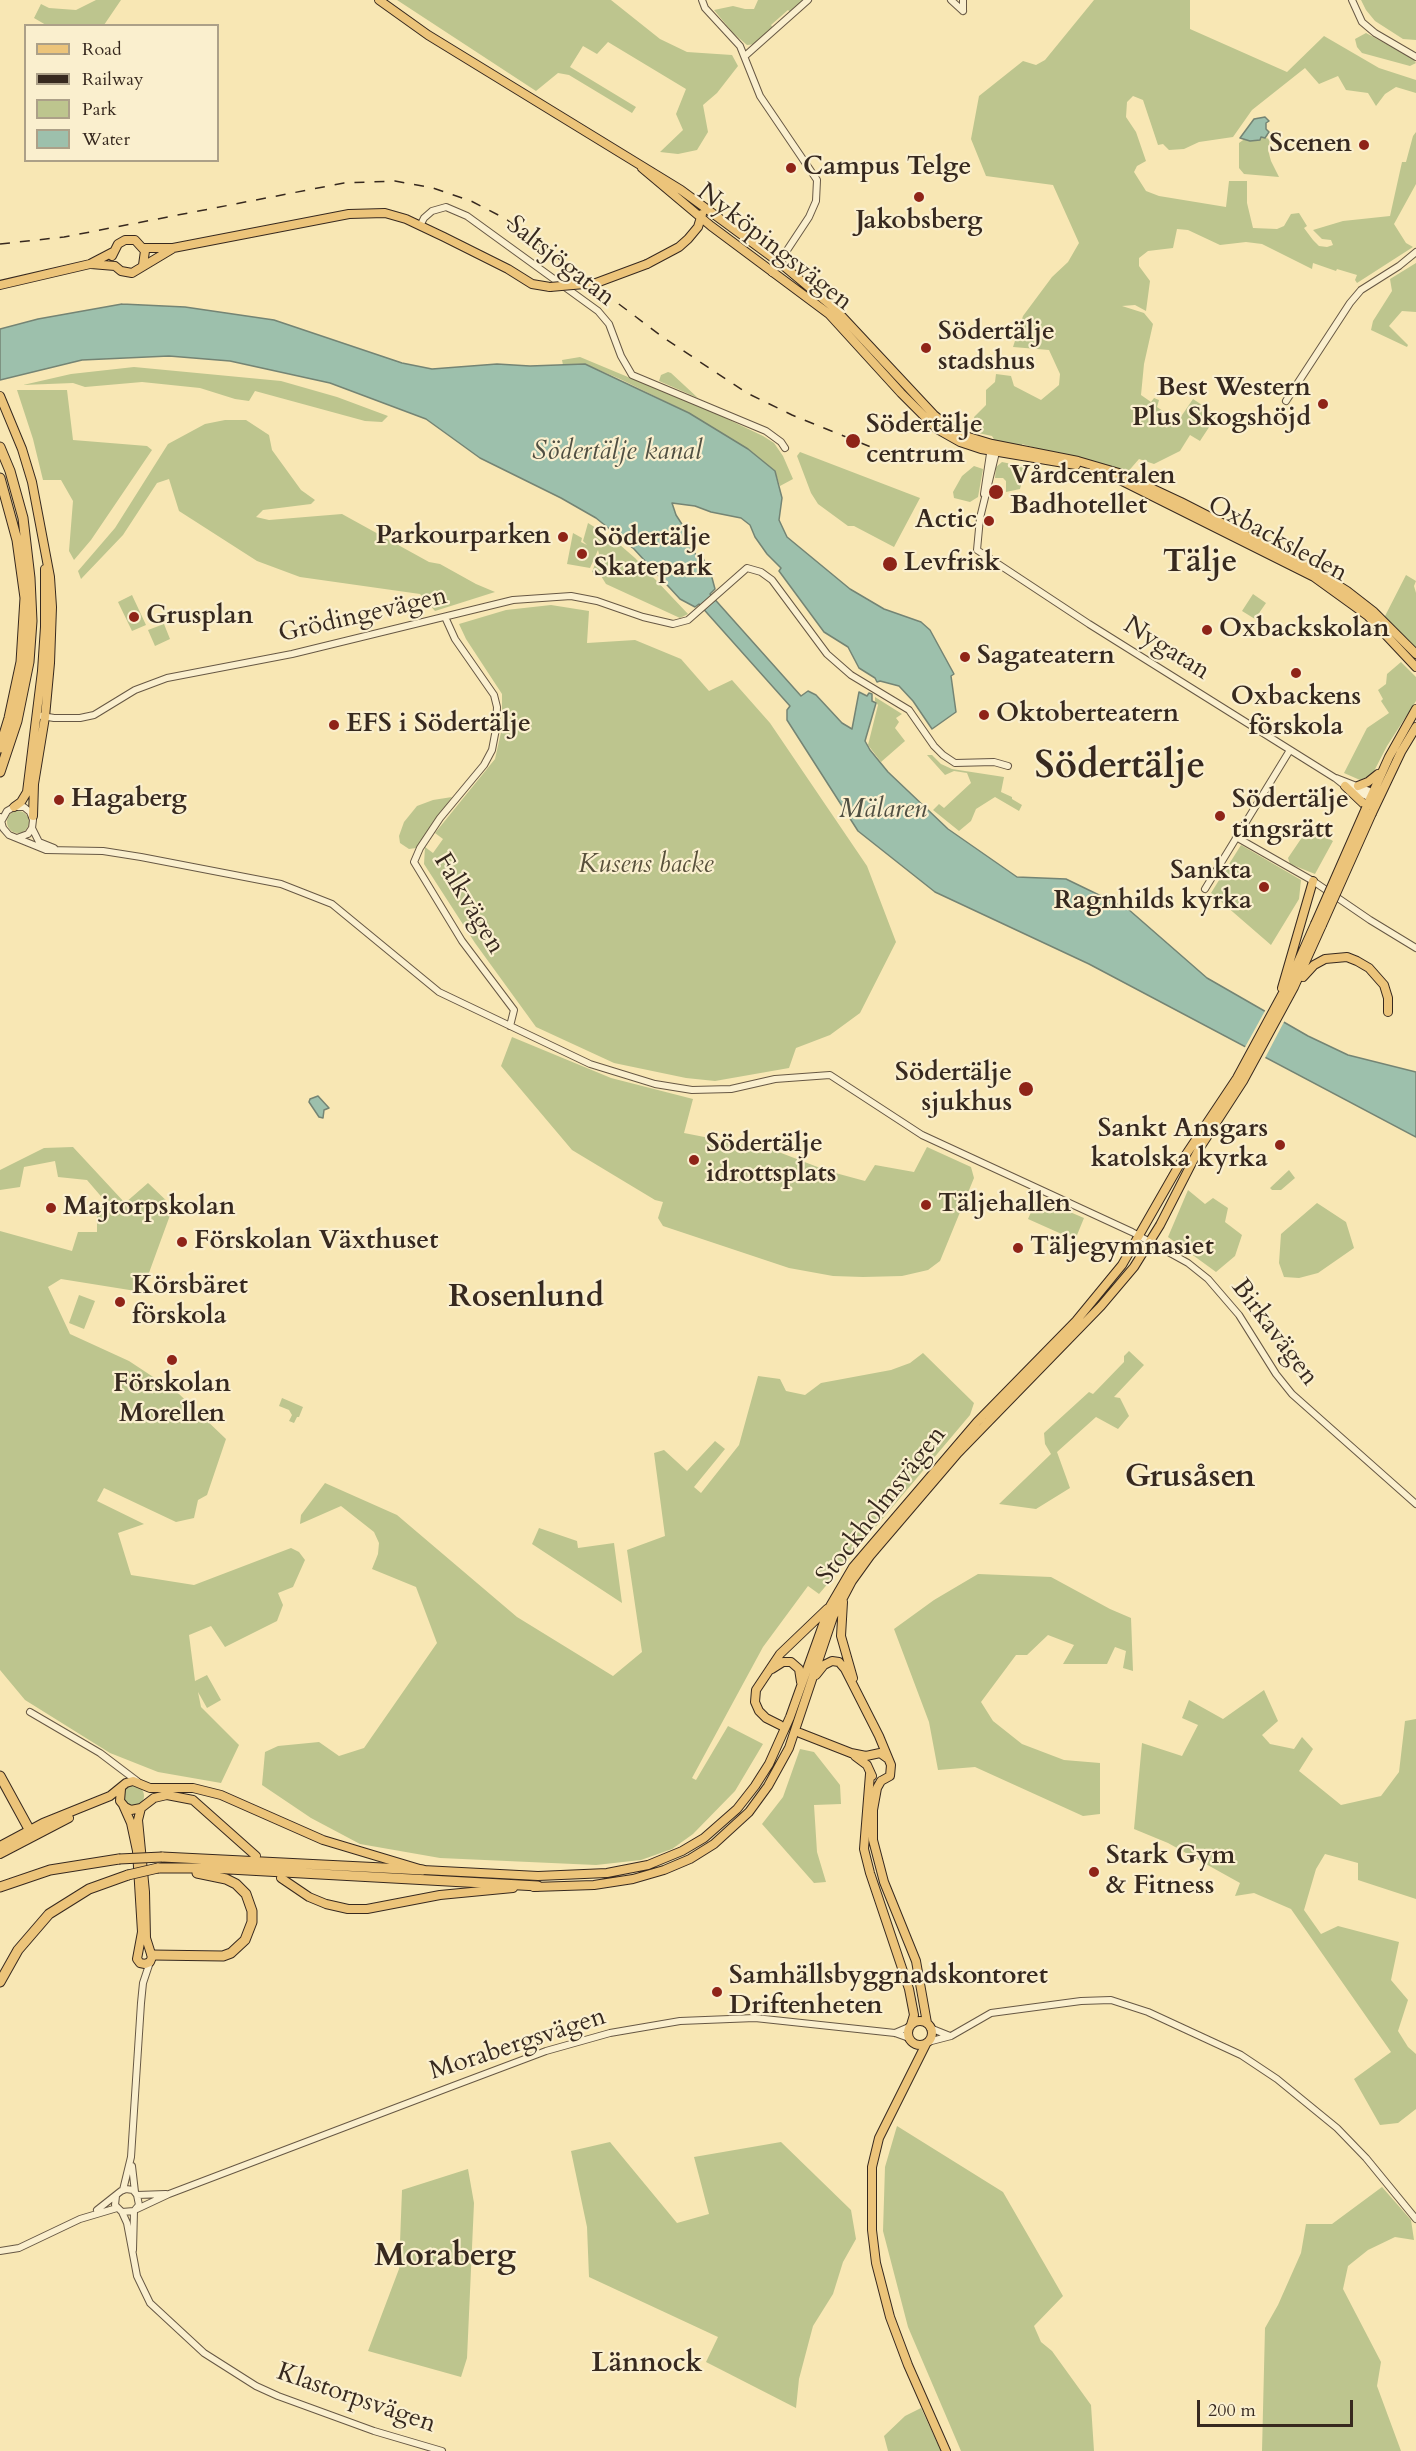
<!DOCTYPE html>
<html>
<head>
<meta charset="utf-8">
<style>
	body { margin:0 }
	#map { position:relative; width:1416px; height:2451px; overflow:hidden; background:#f8e7b4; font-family:Cardo,serif }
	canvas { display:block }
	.legend { position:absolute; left:24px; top:24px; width:195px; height:138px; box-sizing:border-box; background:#faefce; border:2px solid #aca088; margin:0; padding:8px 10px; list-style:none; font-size:18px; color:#37291f }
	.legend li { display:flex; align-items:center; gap:12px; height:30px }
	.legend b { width:30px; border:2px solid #aca088 }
	.scale { position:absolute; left:1197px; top:2400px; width:156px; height:27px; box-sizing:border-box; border:3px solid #37291f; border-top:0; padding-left:8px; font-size:18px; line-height:21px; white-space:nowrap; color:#37291f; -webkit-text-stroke:4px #faefce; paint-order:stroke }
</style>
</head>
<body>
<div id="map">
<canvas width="1416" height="2451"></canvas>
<ul class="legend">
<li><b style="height:8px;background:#ecc47a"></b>Road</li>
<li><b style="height:8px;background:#37291f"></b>Railway</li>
<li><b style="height:16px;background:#bdc58e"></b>Park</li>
<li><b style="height:16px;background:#9dc0ac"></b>Water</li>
</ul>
<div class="scale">200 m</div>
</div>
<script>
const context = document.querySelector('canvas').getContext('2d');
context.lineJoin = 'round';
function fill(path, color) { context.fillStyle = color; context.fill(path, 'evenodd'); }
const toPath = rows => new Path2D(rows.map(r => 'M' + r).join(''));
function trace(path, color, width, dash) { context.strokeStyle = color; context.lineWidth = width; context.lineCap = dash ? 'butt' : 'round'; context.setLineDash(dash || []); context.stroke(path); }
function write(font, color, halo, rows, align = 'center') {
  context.font = font + ' Cardo,serif'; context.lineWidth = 4.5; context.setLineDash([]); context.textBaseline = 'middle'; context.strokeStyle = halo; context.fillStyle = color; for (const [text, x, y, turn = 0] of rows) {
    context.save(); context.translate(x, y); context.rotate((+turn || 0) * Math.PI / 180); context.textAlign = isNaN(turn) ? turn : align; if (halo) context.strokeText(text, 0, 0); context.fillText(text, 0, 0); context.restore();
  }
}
fill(toPath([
	[96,0,121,0,104,25,46,25,34,18,41,4,49,8,76,10],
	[397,0,611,0,660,39,687,52,732,55,738,66,717,93,703,105,708,132,697,150,678,154,660,152,683,130,676,114,686,89,608,42,597,54,583,46,570,67,636,107,632,113,569,75,558,73,536,91],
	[758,0,805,0,792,14,788,10,771,25,774,30,756,44,747,45,733,33,714,10,733,6,745,9,754,9],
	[1094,0,1190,0,1190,29,1287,72,1324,36,1379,68,1416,80,1416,93,1396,87,1385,94,1376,106,1368,93,1346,90,1338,76,1319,84,1305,68,1252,110,1233,137,1199,142,1184,149,1169,150,1163,144,1158,145,1143,100,1133,96,1127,102,1126,117,1136,132,1146,161,1137,166,1134,172,1146,191,1159,196,1226,207,1229,181,1247,181,1247,203,1253,228,1277,229,1284,226,1291,214,1299,213,1307,226,1304,228,1313,240,1319,246,1327,247,1333,245,1331,240,1322,239,1313,230,1343,221,1390,216,1402,162,1406,162,1413,136,1416,132,1416,184,1394,224,1406,243,1413,247,1357,283,1355,280,1357,275,1337,269,1336,271,1313,263,1312,269,1262,244,1246,242,1220,245,1188,230,1177,229,1173,248,1148,251,1139,258,1139,266,1150,281,1146,311,1135,305,1122,306,1144,313,1153,324,1144,364,1141,395,1151,402,1154,398,1159,400,1157,407,1178,421,1193,399,1217,415,1200,441,1190,435,1180,451,1154,464,1139,459,1126,474,1022,444,1022,446,995,441,992,436,978,433,974,417,986,405,986,390,995,382,996,374,1011,376,1014,386,1041,400,1059,385,1060,374,1049,350,1013,347,1023,316,1052,277,1068,262,1079,243,1053,185,986,176,971,139,979,96,1023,61,1036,65,1045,60],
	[1361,0,1416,0,1416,40,1403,39,1375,21,1366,10],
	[1366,33,1412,58,1416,63,1410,66,1362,53,1357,47,1355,39],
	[1261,137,1270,139,1268,150,1271,161,1279,177,1244,174,1239,168,1239,143,1246,138],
	[1416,263,1416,312,1402,311,1389,326,1408,345,1407,347,1371,330,1373,321,1392,291,1390,279],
	[580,357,719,415,763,436,774,443,783,456,793,479,780,486,775,471,748,449,689,413,620,379,585,364,563,365,562,360],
	[134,367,281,381,337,397,388,416,382,422,365,421,255,391,249,401,235,399,200,388,142,382,85,387,73,383,23,385,71,374],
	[668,372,671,373,698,398,659,381,661,375],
	[17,390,67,390,73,440,147,446,152,450,91,540,74,560,69,551,73,501,61,480,43,480,33,439],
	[225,420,246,420,269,435,272,450,301,490,315,500,311,504,263,510,256,517,269,520,342,514,429,562,440,564,476,584,495,592,435,611,420,594,300,577,257,561,179,511,169,479,157,483,123,535,81,579,78,571,115,528,168,444,205,424],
	[800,452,920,498,894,547,854,526,848,526,818,504,811,493,797,456],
	[1002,462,1026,467,1020,489,1006,492,1006,481,1003,478,995,478,996,467],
	[974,466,983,469,978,497,970,502,954,498,953,492,962,476],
	[588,523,612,538,635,558,688,614,680,618,606,584,601,576,592,572,599,554,598,550,590,568,567,564,573,533,582,538,581,542,587,545,583,541],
	[1406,575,1416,581,1414,586,1416,593,1416,651,1384,618],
	[1253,594,1266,603,1255,619,1242,611],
	[132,595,146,625,132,631,118,602],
	[551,605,589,611,587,643,635,640,681,659,709,691,732,680,770,723,867,866,896,942,860,1013,830,1035,796,1048,789,1068,715,1081,686,1078,614,1063,536,1027,475,943,424,864,425,847,433,853,443,839,435,833,495,759,502,728,502,694,466,639,459,624,506,610],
	[164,624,170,639,155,646,148,630],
	[1401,662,1416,677,1416,701,1387,746,1372,775,1360,780,1344,773,1367,728,1389,713,1381,701,1383,699,1378,690,1386,684,1387,674],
	[875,697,902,714,896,718,899,722,895,728,905,741,881,762,868,745,878,705,875,701],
	[927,755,932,755,941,764,952,769,1004,777,1001,792,1012,797,1012,799,1022,805,1019,811,995,797,976,809,971,821,959,831,933,810,939,804,944,808,971,783,967,773,954,771,945,775],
	[452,797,416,848,409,849,400,843,399,836,404,822,417,806,433,800],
	'7 822a11 11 0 1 1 22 0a11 11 0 1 1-22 0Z',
	[1309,827,1333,841,1315,874,1290,864,1288,858],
	[1241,845,1301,880,1299,899,1271,945,1211,893],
	[512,1037,611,1078,693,1099,684,1133,776,1151,828,1171,865,1181,875,1165,914,1172,927,1147,971,1167,974,1178,940,1261,928,1270,902,1276,863,1277,833,1276,789,1268,663,1226,658,1218,663,1202,655,1200,572,1150,501,1066],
	[73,1147,125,1203,148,1183,173,1207,142,1292,61,1279,48,1287,70,1334,129,1361,179,1394,226,1439,207,1495,198,1500,194,1518,176,1522,104,1488,97,1501,144,1524,118,1533,131,1575,194,1585,291,1548,299,1552,305,1560,293,1587,278,1593,283,1605,277,1621,225,1647,211,1626,189,1635,195,1681,207,1675,221,1700,207,1708,198,1692,201,1707,239,1745,221,1783,158,1772,110,1753,25,1700,0,1670,0,1231,72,1251,78,1232,97,1232,97,1216,105,1201,87,1180,58,1177,55,1161,24,1167,20,1187,0,1190,0,1170,44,1148],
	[1289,1170,1295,1178,1281,1190,1272,1190,1270,1188],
	[1188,1190,1205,1204,1213,1198,1228,1208,1225,1222,1242,1235,1235,1256,1216,1272,1168,1237],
	[1037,1198,1084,1218,1075,1240,1028,1219],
	[1317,1203,1346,1222,1354,1248,1318,1273,1299,1278,1284,1277,1279,1263,1281,1234],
	[79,1295,95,1301,84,1329,69,1323],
	[1129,1351,1144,1365,1114,1397,1120,1398,1129,1416,1118,1429,1096,1417,1057,1452,1070,1488,1036,1509,999,1504,1051,1454,1045,1444,1044,1433,1089,1392,1093,1394,1124,1362,1124,1356],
	[923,1353,974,1403,970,1415,819,1594,808,1586,763,1647,692,1778,696,1780,728,1726,763,1744,735,1791,693,1834,672,1849,641,1860,596,1865,440,1858,360,1844,311,1818,262,1785,265,1752,278,1746,319,1742,339,1756,364,1748,437,1643,416,1587,372,1569,378,1554,379,1543,374,1532,341,1506,300,1524,301,1515,325,1483,397,1515,517,1617,613,1676,642,1652,627,1550,665,1536,654,1453,664,1450,687,1471,715,1441,725,1449,694,1487,701,1493,739,1445,758,1376,780,1379,786,1391,805,1395,821,1383,891,1370,910,1363],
	[282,1398,303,1407,299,1417,297,1417,294,1423,289,1421,292,1415,289,1410,279,1406],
	[539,1528,577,1541,578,1548,614,1543,622,1603,532,1544],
	[978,1574,1051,1577,1110,1609,1131,1618,1133,1671,1123,1668,1126,1651,1115,1647,1107,1664,1063,1664,1074,1645,1048,1635,1027,1655,1016,1655,981,1702,993,1721,1022,1744,1064,1760,1100,1763,1100,1814,1083,1816,975,1767,938,1770,929,1722,894,1629,934,1600],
	[1264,1690,1278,1721,1262,1735,1270,1744,1294,1749,1302,1737,1313,1749,1299,1771,1341,1805,1381,1796,1399,1772,1405,1721,1416,1719,1416,1899,1358,1880,1358,1863,1325,1854,1316,1869,1304,1910,1321,1934,1338,1926,1399,1942,1391,1980,1408,2000,1398,2031,1408,2047,1416,2054,1416,2109,1398,2123,1380,2125,1354,2079,1391,2052,1291,1909,1254,1893,1235,1896,1240,1883,1168,1843,1134,1829,1142,1743,1182,1756,1198,1725,1182,1718,1189,1700,1223,1719],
	[800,1749,814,1752,840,1785,841,1804,814,1805,817,1852,826,1882,814,1883,762,1824,783,1797],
	'122 1796a11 11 0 1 1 22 0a11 11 0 1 1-22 0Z',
	[897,2126,1003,2192,1063,2296,1034,2326,1041,2342,1052,2351,1091,2405,1094,2451,961,2451,908,2327,883,2231,885,2167],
	[610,2142,677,2223,709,2214,694,2157,781,2142,851,2210,856,2239,843,2262,833,2294,813,2326,799,2379,796,2408,706,2362,718,2337,589,2277,587,2227,571,2151],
	[468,2169,474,2203,467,2358,461,2377,368,2351,399,2269,402,2190],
	[1382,2187,1411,2220,1414,2240,1395,2237,1368,2250,1348,2266,1343,2289,1381,2362,1377,2386,1401,2451,1262,2451,1265,2328,1278,2305,1301,2253,1306,2224,1332,2224],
	[921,2408,941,2451,888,2451,884,2436,905,2416]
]), '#bdc58e');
const water = toPath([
	[1265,117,1269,121,1266,123,1266,129,1269,132,1265,138,1261,137,1260,140,1250,141,1240,138,1254,119,1265,117],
	[122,304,185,307,274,320,402,363,432,369,497,364,530,366,585,364,689,413,748,449,775,471,782,498,779,520,787,537,850,589,884,609,921,622,930,630,954,674,951,676,956,712,932,729,913,701,899,686,880,681,877,682,875,678,859,668,848,647,824,632,779,571,781,568,767,554,755,537,750,525,741,518,711,512,695,506,672,503,676,515,687,532,683,535,698,558,703,558,711,574,715,589,710,594,801,696,808,691,816,695,842,723,852,729,859,692,867,696,869,693,872,694,872,701,876,703,865,741,870,750,888,772,948,829,1017,877,1066,879,1128,909,1207,978,1308,1036,1348,1055,1416,1072,1416,1137,1089,964,935,892,858,831,787,720,787,710,790,706,699,604,695,607,680,599,634,549,596,518,561,498,480,458,426,419,330,383,230,361,169,356,82,360,0,380,0,329,38,319,122,304],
	[318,1096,329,1108,324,1110,323,1118,319,1117,309,1102,310,1099,318,1096]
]);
fill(water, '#9dc0ac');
trace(water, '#748474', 1.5);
fill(toPath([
	[1266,1009,1285,1020,1264,1060,1244,1049]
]), '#f8e7b4');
const minor = toPath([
	[702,0,705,8,740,46,760,96,817,180,816,201,809,217,772,273],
	[951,0,963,11],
	[1352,0,1362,22,1375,33,1416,57],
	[963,11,963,0],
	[745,56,808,0],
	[420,226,424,218,432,211,446,207,467,216,598,311,609,324,621,356,632,375,766,431,781,442,785,448],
	[1286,401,1350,303,1361,290,1399,266,1416,252],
	[997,448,980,518,977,550,1089,624,1335,778,1345,786,1375,800],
	[984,494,991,447],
	[445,617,455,639,494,695,497,707,496,729,492,750,484,765,440,818,420,848,414,862,462,941,514,1010,510,1026],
	[36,715,54,718,80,718,94,715,135,690,167,678,292,654,513,600,571,596,597,601,643,617,673,624,688,620,747,568,761,572,772,580,827,654,851,675,909,710,934,746,943,755,955,763,994,762,1008,766],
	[1336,778,1377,794],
	[0,817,3,828,9,835,46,850,103,851,141,857,281,884,332,904,439,992,590,1064,655,1084,692,1090,731,1089,775,1079,830,1075,922,1135,1132,1232,1188,1263,1208,1279,1239,1315,1276,1374,1292,1394,1416,1504],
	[2,820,7,811,14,807,24,807,30,812,33,820,32,828,28,834,17,838],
	[32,828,39,842,54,848],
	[1236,837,1313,881,1370,920,1416,948],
	[1205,889,1290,750],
	[30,1712,100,1753,137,1781],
	[930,2028,950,2036],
	[895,2033,909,2027],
	[928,2042,951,2036,991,2013,1081,2001,1111,2000,1148,2012,1241,2055,1277,2079,1337,2128,1366,2158,1416,2219],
	[132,2166,135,2192],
	[123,2190,131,2157,141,2003,143,1983,150,1962],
	[137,2195,166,2194],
	[137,2209,169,2194,453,2086,546,2051,610,2033,680,2021,755,2018,895,2033,909,2038],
	[97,2210,121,2191,126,2189,133,2190,137,2195,139,2205,134,2211,122,2212,115,2205,116,2196],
	[122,2212,127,2223,137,2276,150,2303,204,2353,256,2386,278,2396,374,2431,442,2451],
	[133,2250,134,2211],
	[0,2251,19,2248,80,2219,117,2208]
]);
const major = toPath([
	[379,0,428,35,681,190,780,263,834,308,934,415,950,428,962,435,992,444,1078,461,1119,473,1181,502,1312,569,1347,591,1374,612,1416,654],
	[642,168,711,226,829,314,901,393,937,429,960,442,981,449,1076,465],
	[144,248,173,248,349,214,385,213,406,219,444,237,508,269,532,284,550,287],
	[112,256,118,244,125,240,135,240,145,251,143,265],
	[91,264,115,266,121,271,132,273,172,249],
	[647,264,679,247,688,239,698,227,702,214],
	[0,285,90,264,113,252],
	[0,396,22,449,32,482,50,577,52,607,50,663,45,717,34,784,33,816],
	[1093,471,1116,478,1314,577,1368,616,1416,667],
	[1345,786,1366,806],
	[1358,786,1368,782,1378,774],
	[14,807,21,802,27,792,42,671,45,627,45,569],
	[1366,808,1389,757,1416,709],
	[1372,813,1401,752,1416,727],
	[1303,977,1314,965,1325,959,1347,957,1357,961,1369,968,1384,985,1388,998,1388,1012],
	[1282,988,1313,881],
	[843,1602,841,1636,853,1678],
	[772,1669,783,1662,791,1662,799,1669,801,1682],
	[816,1675,824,1665,832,1661,839,1662,845,1669,879,1736,891,1765,890,1776,881,1781],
	[780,1725,766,1718,759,1711,755,1702,756,1690,780,1654,827,1609],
	[800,1733,851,1753,866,1756,880,1753,887,1758],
	[855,1756,867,1765,872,1776],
	[870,1774,864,1849,870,1873,909,1989,914,2015,911,2025],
	[881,1781,877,1788,873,1810,873,1840,884,1882,916,1961,927,2023],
	[121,1789,120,1801,125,1807,131,1810,141,1808,154,1798,167,1795,193,1800,256,1856],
	[123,1805,131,1823,137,1851,142,1932,137,1959,140,1963,145,1964,150,1962,152,1957,146,1938,145,1892,138,1820,141,1808],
	[0,1846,43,1823,110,1796,126,1783,133,1781,150,1788,193,1788,221,1795,323,1840,423,1870,538,1876,607,1873,648,1865,682,1851,704,1838,737,1809,755,1786,769,1764,790,1717,829,1608,853,1567,977,1422,1076,1321,1122,1265,1181,1162,1237,1078,1290,980,1315,924],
	[0,1854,69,1818],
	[281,1878,309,1897,326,1904,348,1909,367,1909,440,1895,513,1888],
	[534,1887,594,1885,633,1879,664,1870,690,1859,714,1844,749,1812,768,1786,789,1748,833,1617,852,1581,870,1556,958,1453,1101,1306,1134,1267,1160,1225,1199,1149,1243,1081,1294,987,1322,925],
	'908 2033a12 12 0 1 1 24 0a12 12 0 1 1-24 0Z',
	[926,2044,879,2138,872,2167,872,2230,876,2263,890,2317,908,2365,946,2451]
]);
const highway = toPath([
	[0,447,10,471,23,518,30,578,32,621,29,662,17,721,0,772],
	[0,478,17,540,25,598,21,662,9,718,0,748],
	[0,1776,29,1829],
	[162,1857,423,1870],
	[158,1868,211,1868,538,1886],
	[0,1887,50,1870,119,1859],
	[152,1955,223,1956,231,1953,245,1940,252,1922,252,1911,246,1894,236,1884,226,1879,197,1873],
	[0,1982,18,1950,49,1914,89,1889,128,1875]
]);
trace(minor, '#675844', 8);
trace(major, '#37291f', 10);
trace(highway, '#37291f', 11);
trace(minor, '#faefce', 6);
trace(major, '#ecc47a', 8);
trace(highway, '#ecc47a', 9);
trace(toPath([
	[0,244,64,237,344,183,395,181,433,188,471,201,506,219,664,338,747,393,792,415,883,452]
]), '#37291f', 1.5, [10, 10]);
const majorBridge = toPath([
	[550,287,596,283,647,264],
	[1315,924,1366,808],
	[1322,925,1372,813]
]);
const highwayBridge = toPath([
	[119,1859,162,1857],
	[128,1875,158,1868]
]);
trace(majorBridge, '#37291f', 10, []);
trace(highwayBridge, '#37291f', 11, []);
trace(majorBridge, '#ecc47a', 8);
trace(highwayBridge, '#ecc47a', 9);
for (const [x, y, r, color] of [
	[1364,145,6,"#8f2418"],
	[791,168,6,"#8f2418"],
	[919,197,6,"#8f2418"],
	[926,348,6,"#8f2418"],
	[1323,404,6,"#8f2418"],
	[853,441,8,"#8f2418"],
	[996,492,8,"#8f2418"],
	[989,521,6,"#8f2418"],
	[563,537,6,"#8f2418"],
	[582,554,6,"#8f2418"],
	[890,564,8,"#8f2418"],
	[134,617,6,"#8f2418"],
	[1207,630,6,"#8f2418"],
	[965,657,6,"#8f2418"],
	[1296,673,6,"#8f2418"],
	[984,715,6,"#8f2418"],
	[334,725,6,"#8f2418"],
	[59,800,6,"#8f2418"],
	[1220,816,6,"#8f2418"],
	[1264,887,6,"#8f2418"],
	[1026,1089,8,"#8f2418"],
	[1280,1145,6,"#8f2418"],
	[694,1160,6,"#8f2418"],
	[926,1205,6,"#8f2418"],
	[51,1208,6,"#8f2418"],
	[182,1242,6,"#8f2418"],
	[1018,1248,6,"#8f2418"],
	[120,1302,6,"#8f2418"],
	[172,1360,6,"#8f2418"],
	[1094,1872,6,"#8f2418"],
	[717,1992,6,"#8f2418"]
]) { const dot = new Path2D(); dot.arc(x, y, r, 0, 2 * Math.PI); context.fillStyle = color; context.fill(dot); trace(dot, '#faefce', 2); }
write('bold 26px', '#37291f', '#faefce', [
	["Scenen",1352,145,"right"],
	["Campus Telge",803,168],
	["Jakobsberg",919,222,"center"],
	["Södertälje",938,333],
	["stadshus",938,363],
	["Best Western",1311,389,"right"],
	["Plus Skogshöjd",1311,419,"right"],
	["Södertälje",866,426],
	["centrum",866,456],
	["Vårdcentralen",1010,477],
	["Badhotellet",1010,507],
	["Actic",977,521,"right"],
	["Parkourparken",551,537,"right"],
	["Södertälje",594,539],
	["Skatepark",594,569],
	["Levfrisk",904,564],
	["Grusplan",146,617],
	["Oxbackskolan",1219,630],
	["Sagateatern",977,657],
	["Oxbackens",1296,698,"center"],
	["förskola",1296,728,"center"],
	["Oktoberteatern",996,715],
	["EFS i Södertälje",346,725],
	["Hagaberg",71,800],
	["Södertälje",1232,801],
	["tingsrätt",1232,831],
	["Sankta",1252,872,"right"],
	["Ragnhilds kyrka",1252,902,"right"],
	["Södertälje",1012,1074,"right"],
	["sjukhus",1012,1104,"right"],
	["Sankt Ansgars",1268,1130,"right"],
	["katolska kyrka",1268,1160,"right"],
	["Södertälje",706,1145],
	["idrottsplats",706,1175],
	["Täljehallen",938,1205],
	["Majtorpskolan",63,1208],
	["Förskolan Växthuset",194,1242],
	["Täljegymnasiet",1030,1248],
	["Körsbäret",132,1287],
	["förskola",132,1317],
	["Förskolan",172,1385,"center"],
	["Morellen",172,1415,"center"],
	["Stark Gym",1106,1857],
	["& Fitness",1106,1887],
	["Samhällsbyggnadskontoret",729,1977],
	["Driftenheten",729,2007]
], 'left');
write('26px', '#37291f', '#faefce', [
	["Nyköpingsvägen",774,248,38],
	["Saltsjögatan",560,262,38],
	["Oxbacksleden",1277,540,28],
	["Grödingevägen",363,616,-13],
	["Nygatan",1166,649,32],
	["Falkvägen",468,904,59],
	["Birkavägen",1274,1333,53],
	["Stockholmsvägen",882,1506,-52],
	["Morabergsvägen",518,2045,-18],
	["Klastorpsvägen",356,2399,19]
]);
write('italic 26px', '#58503b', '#faefce', [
	["Kusens backe",646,866]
]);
write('italic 27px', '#504f42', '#faefce', [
	["Södertälje kanal",617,453],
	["Mälaren",883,811]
]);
write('bold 27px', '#37291f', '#faefce', [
	["Lännock",647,2365]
]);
write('bold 32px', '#37291f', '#faefce', [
	["Tälje",1200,564],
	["Rosenlund",526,1299],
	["Grusåsen",1190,1479],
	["Moraberg",445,2258]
]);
write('bold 38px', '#37291f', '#faefce', [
	["Södertälje",1120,768]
]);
</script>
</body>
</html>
